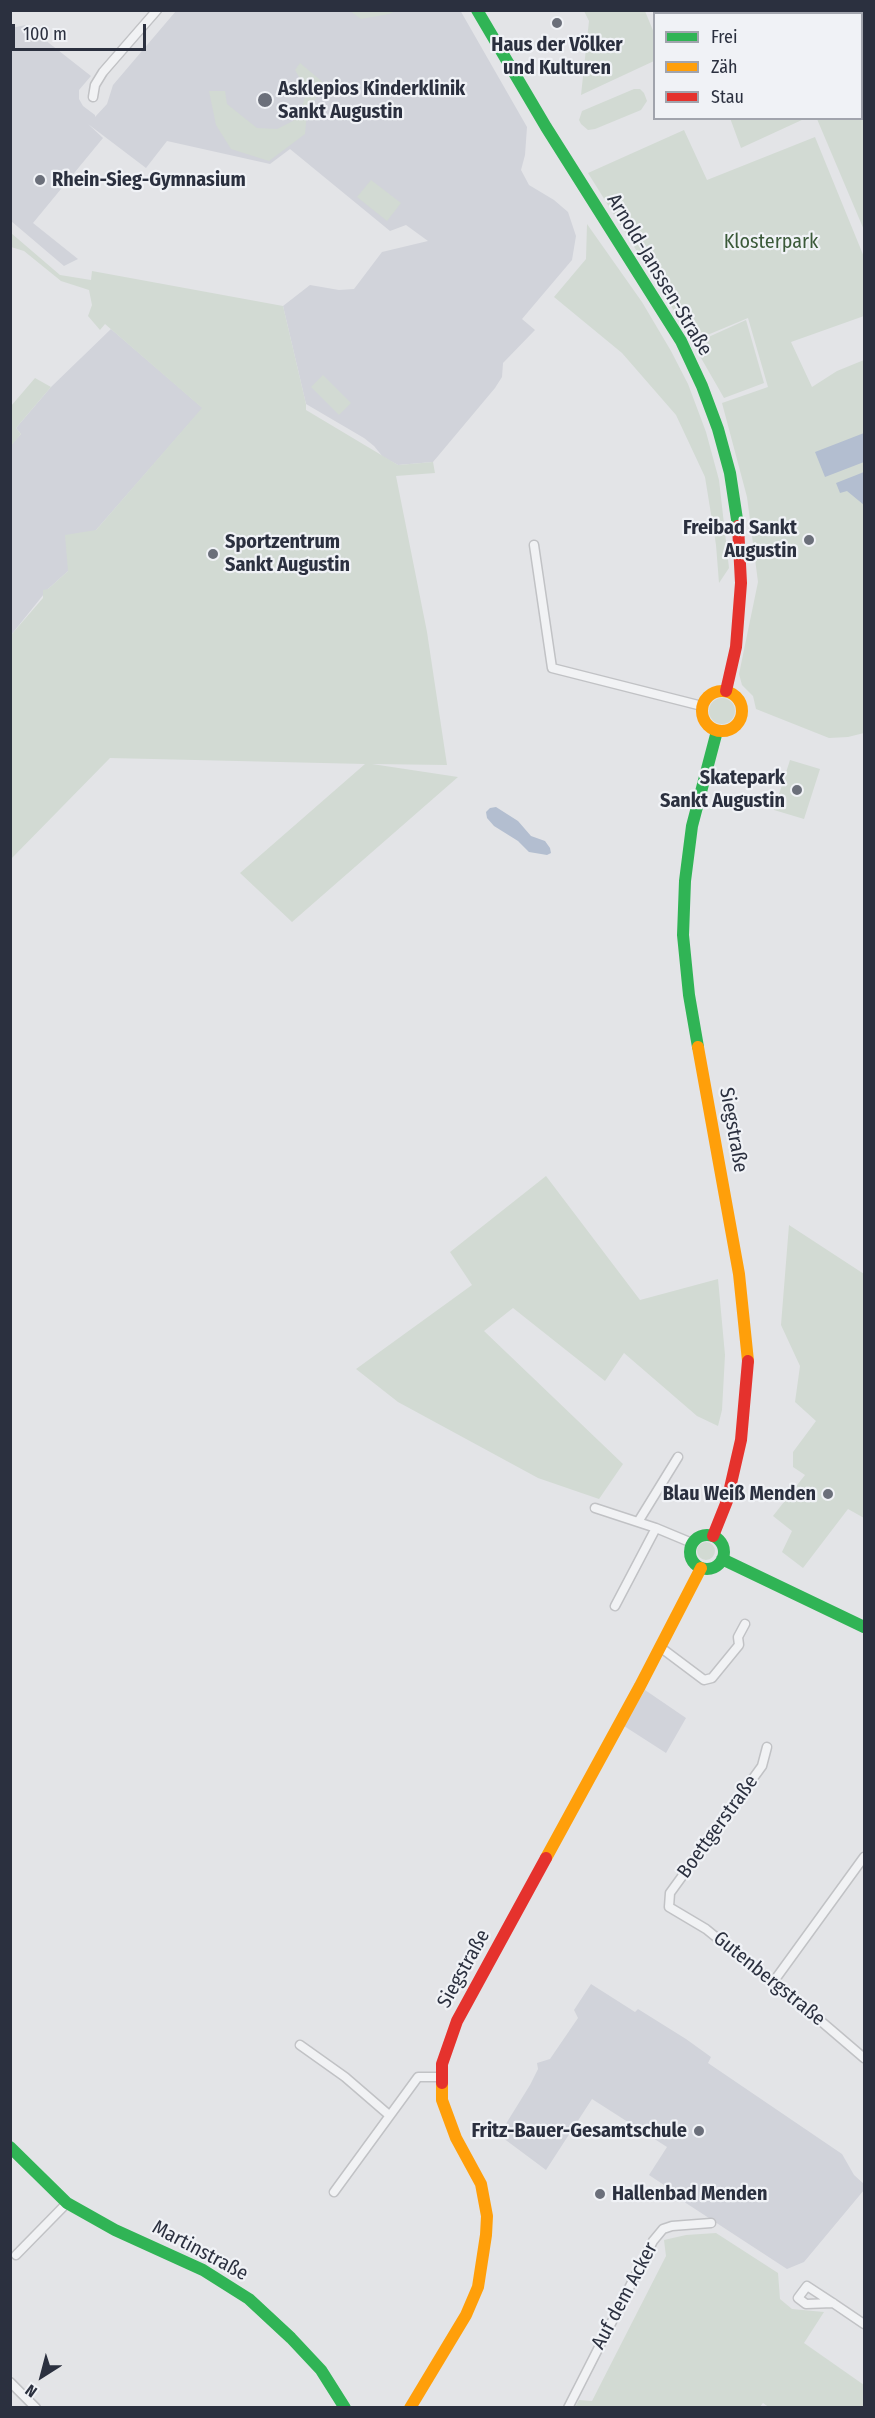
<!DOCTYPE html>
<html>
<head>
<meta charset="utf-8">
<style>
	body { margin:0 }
	#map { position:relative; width:875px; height:2418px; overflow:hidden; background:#e3e4e7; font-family:"Fira Sans Condensed",sans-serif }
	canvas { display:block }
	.frame { position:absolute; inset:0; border:12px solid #2b303f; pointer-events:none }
	.legend { position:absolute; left:653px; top:12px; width:210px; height:108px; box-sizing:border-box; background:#f0f2f6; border:2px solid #a1a4ad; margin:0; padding:8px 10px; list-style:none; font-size:18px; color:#2b303f }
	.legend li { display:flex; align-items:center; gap:12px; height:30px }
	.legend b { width:30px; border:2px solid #a1a4ad }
	.north { position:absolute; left:12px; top:2346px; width:60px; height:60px; -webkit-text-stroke:4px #f0f2f6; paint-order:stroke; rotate:216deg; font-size:16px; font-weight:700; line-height:24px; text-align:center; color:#2b303f }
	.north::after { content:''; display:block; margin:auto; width:21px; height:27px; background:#2b303f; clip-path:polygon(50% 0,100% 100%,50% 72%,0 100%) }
	.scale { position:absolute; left:12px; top:24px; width:134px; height:27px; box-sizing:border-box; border:3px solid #2b303f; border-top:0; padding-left:8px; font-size:18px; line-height:21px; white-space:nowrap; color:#2b303f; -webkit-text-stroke:4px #f0f2f6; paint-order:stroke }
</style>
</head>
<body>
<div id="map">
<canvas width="875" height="2418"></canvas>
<div class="frame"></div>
<ul class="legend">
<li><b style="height:8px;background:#30b455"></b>Frei</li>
<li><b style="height:8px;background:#ff9f0a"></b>Zäh</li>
<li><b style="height:8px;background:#e5322d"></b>Stau</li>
</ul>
<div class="north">N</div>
<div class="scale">100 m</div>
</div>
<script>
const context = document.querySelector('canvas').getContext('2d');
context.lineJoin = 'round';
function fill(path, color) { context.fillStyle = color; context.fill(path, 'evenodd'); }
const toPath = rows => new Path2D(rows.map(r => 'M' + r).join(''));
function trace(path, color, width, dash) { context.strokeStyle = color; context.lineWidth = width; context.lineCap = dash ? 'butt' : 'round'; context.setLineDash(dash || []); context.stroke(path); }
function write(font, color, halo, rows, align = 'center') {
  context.font = font + ' "Fira Sans Condensed",sans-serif'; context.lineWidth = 4.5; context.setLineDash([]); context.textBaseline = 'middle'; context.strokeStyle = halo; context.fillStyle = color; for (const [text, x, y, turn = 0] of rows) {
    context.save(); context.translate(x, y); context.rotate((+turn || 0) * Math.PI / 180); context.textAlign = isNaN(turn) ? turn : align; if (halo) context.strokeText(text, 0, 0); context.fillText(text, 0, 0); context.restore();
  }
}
fill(toPath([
	[460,10,527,127,525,155,521,170,529,185,554,200,568,212,576,236,572,260,522,319,535,330,503,363,502,377,495,388,433,462,398,465,383,457,374,446,364,438,306,404,283,306,310,285,339,290,354,289,382,252,428,241,406,225,390,231,290,149,270,164,167,141,146,168,88,124,103,138,33,223,78,259,64,266,11,221,11,28,26,25,91,76,79,90,79,99,83,106,95,115,95,117,107,104,113,85,176,11],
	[111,329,203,408,96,530,68,571,48,589,11,635,10,446,21,434,16,428,51,387],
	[645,1690,686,1718,666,1753,624,1726],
	[591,1984,635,2012,638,2009,686,2039,711,2057,708,2063,842,2154,854,2175,864,2184,864,2190,804,2262,787,2269,666,2190,667,2187,649,2175,667,2147,592,2099,546,2170,499,2135,530,2085,538,2069,537,2063,550,2059,578,2018,574,2010]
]), '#d1d3da');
fill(toPath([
	[350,11,396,11,389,14,361,19],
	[584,11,645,11,654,33,654,61,581,95,589,21],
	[789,11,864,11,864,230,817,119,862,118,862,14,790,14],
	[300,63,325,84,307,112,305,134,269,161,231,149,216,125,209,91,225,91,227,104,257,128,277,129,293,121,301,112,305,96,302,82,295,70],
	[634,89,640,89,644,93,647,101,641,110,595,129,588,130,581,124,579,120,582,111],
	[730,118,804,118,804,119,741,148],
	[684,130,707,180,815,137,864,257,864,316,791,342,812,387,837,371,864,360,864,733,848,737,829,738,756,709,753,696,742,685,739,674,758,582,747,497,722,403,768,387,748,318,693,341,588,173],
	[371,180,401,203,387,221,357,197],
	[587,224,642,302,671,351,688,384,706,432,719,480,729,568,719,583,716,545,705,477,676,415,622,353,554,297,586,259],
	[11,233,60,275,91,280,92,271,283,306,306,404,306,410,398,465,433,462,435,473,396,476,427,632,447,765,372,764,458,777,292,922,240,873,365,764,110,758,11,859,11,635,43,598,43,590,48,589,68,571,65,535,96,530,202,408,105,324,100,330,88,316,92,305,89,290,61,281,24,251,11,247],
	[746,320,764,383,724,398,693,344],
	[323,375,351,403,339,415,311,387],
	[35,378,51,387,16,428,21,434,11,446,11,406],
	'709 711a13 13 0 1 1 26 0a13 13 0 1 1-26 0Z',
	[790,760,820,769,804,819,774,810],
	[546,1176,640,1300,718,1279,725,1355,722,1410,718,1426,697,1416,624,1353,605,1381,513,1308,484,1331,623,1464,599,1499,538,1478,398,1402,356,1369,472,1285,450,1252],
	[789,1225,864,1274,864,1518,848,1509,803,1568,782,1552,792,1531,773,1516,805,1475,793,1467,793,1452,816,1421,795,1402,800,1366,781,1325],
	'697 1551a9 9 0 1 1 18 0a9 9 0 1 1-18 0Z',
	[716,2233,778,2273,780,2299,792,2309,824,2312,804,2343,864,2385,864,2407,770,2408,763,2403,759,2408,575,2407,579,2400,592,2401,666,2256,664,2240,686,2235]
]), '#d2dad3');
fill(toPath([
	[864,433,864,462,825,477,815,452],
	[864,472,864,505,847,491,840,493,836,483],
	[496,807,518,821,531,836,545,841,550,848,551,853,547,855,529,852,518,841,494,826,487,818,486,812,490,808]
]), '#b3bed0');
const street = toPath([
	[93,97,95,85,103,72,157,10],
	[534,545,552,668,702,706],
	[595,1508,656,1528,692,1543],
	[638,1522,678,1457],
	[615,1606,656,1528],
	[660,1647,704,1680,712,1678,739,1645,738,1637,745,1624],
	[767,1747,762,1766,670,1893,669,1907,706,1929,759,1972,774,1981,864,2058],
	[774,1981,864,1857],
	[300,2045,345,2077,389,2115],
	[334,2192,418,2077,441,2077],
	[16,2255,67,2203],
	[833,2303,806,2304,798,2298,807,2286,833,2303,864,2324],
	[10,2382,36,2408],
	[568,2408,653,2241,663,2229,672,2226,711,2223]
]);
trace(street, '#c1c2c5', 11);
trace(street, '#f1f2f4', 8);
trace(toPath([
	[477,10,546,127,681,341,702,386,718,429,730,473,738,526],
	[698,1047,689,995,683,935,685,881,692,826,717,731],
	'690 1552a17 17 0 1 1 34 0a17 17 0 1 1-34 0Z',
	[722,1559,864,1627],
	[10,2147,67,2203,115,2230,203,2270,249,2299,291,2338,321,2370,345,2408]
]), '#30b455', 12);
trace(toPath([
	'702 711a20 20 0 1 1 40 0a20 20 0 1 1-40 0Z',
	[698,1047,739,1274,748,1361],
	[546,1858,640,1686,701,1568],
	[410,2408,466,2315,478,2287,486,2235,487,2216,481,2184,456,2138,442,2100,442,2083]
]), '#ff9f0a', 12);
trace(toPath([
	[726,691,736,647,741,583,738,526],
	[713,1536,727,1501,741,1440,748,1361],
	[442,2083,442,2064,457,2021,546,1858]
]), '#e5322d', 12);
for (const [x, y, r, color] of [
	[557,23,6,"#6b6f7a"],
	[265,100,8,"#6b6f7a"],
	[40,180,6,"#6b6f7a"],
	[809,540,6,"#6b6f7a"],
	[213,554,6,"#6b6f7a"],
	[797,790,6,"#6b6f7a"],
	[828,1494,6,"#6b6f7a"],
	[699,2131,6,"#6b6f7a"],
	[600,2194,6,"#6b6f7a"]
]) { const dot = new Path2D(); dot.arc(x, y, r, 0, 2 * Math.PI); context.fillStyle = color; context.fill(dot); trace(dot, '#f0f2f6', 2); }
write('bold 20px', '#2b303f', '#f0f2f6', [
	["Haus der Völker",557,45,"center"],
	["und Kulturen",557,68,"center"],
	["Asklepios Kinderklinik",278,89],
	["Sankt Augustin",278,112],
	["Rhein-Sieg-Gymnasium",52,180],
	["Freibad Sankt",797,528,"right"],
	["Augustin",797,551,"right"],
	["Sportzentrum",225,542],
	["Sankt Augustin",225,565],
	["Skatepark",785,778,"right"],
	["Sankt Augustin",785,801,"right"],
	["Blau Weiß Menden",816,1494,"right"],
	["Fritz-Bauer-Gesamtschule",687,2131,"right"],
	["Hallenbad Menden",612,2194]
], 'left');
write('20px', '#3b5a39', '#f0f2f6', [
	["Klosterpark",771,242]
]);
write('20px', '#2b303f', '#f0f2f6', [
	["Arnold-Janssen-Straße",659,275,59],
	["Siegstraße",733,1130,80],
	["Boettgerstraße",718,1827,-54],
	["Siegstraße",464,1969,-61],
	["Gutenbergstraße",769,1979,39],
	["Martinstraße",200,2251,28],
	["Auf dem Acker",625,2296,-62]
]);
</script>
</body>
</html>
